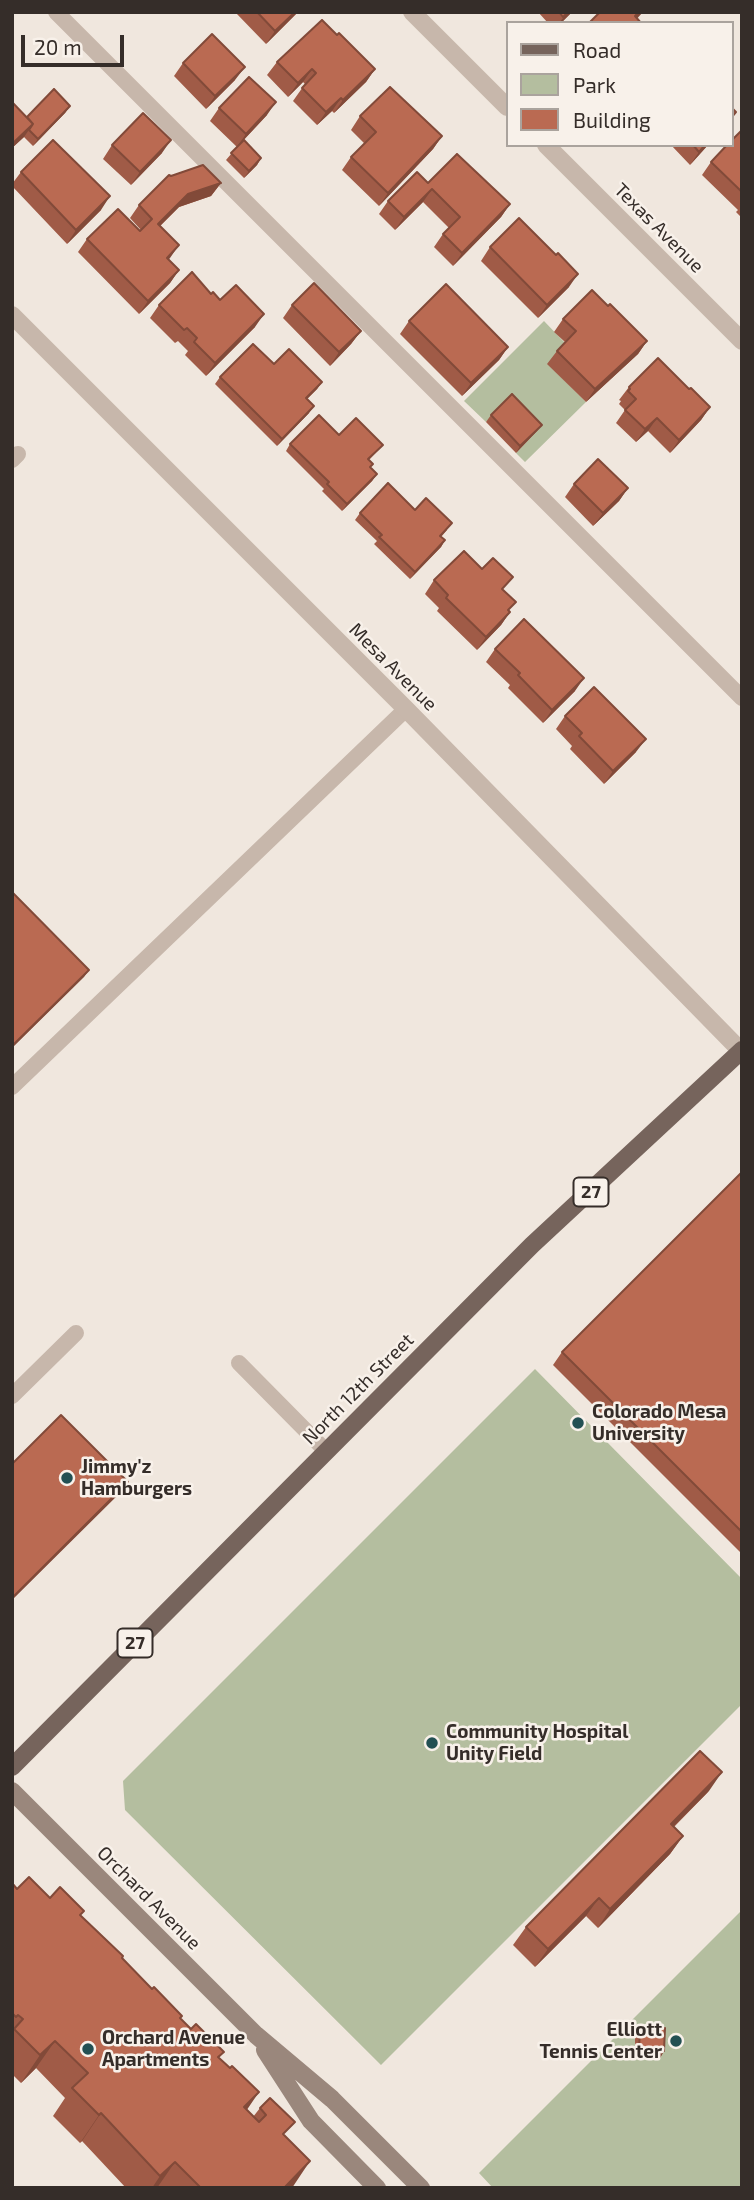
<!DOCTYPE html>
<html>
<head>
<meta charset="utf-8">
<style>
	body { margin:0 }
	#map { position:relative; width:754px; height:2200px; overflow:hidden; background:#f0e7de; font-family:"Exo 2",sans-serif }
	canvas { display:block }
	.frame { position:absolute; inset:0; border:14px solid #352d29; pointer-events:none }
	.legend { position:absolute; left:506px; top:21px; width:228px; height:126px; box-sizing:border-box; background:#f8f1ea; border:2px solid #aaa39d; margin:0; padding:9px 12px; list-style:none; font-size:21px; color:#352d29 }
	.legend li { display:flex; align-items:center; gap:14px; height:35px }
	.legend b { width:35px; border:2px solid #aaa39d }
	.scale { position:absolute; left:21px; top:35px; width:103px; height:32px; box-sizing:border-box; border:4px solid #352d29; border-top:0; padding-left:9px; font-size:21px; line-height:24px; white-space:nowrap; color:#352d29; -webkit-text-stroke:5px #f8f1ea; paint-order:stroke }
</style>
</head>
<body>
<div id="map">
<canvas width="754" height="2200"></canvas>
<div class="frame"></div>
<ul class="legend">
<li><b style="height:9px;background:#76645c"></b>Road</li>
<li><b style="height:19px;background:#b4be9f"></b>Park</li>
<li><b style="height:19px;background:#ba6a52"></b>Building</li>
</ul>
<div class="scale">20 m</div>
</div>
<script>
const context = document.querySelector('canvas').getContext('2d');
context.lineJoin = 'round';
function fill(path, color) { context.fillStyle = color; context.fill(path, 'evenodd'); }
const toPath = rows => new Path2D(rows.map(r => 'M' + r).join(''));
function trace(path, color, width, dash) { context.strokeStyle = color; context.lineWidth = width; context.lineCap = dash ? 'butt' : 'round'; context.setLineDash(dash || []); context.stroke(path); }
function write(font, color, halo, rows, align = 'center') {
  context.font = font + ' "Exo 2",sans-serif'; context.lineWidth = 5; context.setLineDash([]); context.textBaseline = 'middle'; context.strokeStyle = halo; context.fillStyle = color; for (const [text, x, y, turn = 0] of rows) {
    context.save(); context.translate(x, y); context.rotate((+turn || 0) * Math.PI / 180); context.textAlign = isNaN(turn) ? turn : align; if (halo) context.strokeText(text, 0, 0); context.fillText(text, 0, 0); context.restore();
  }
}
fill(toPath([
	[544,321,567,345,548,364,586,402,525,462,516,453,537,431,507,401,486,422,464,401],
	[535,1369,742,1579,742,1704,381,2065,125,1810,123,1781],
	[742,1910,742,2188,493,2188,479,2173]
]), '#b4be9f');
trace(toPath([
	[56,12,742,698],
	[12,460,18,454],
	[12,1087,406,709],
	[239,1363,326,1451],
	[12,1396,76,1333]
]), '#c7b7ab', 16);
trace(toPath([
	[412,12,507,107],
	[546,145,742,341],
	[12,315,406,709,741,1051]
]), '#c7b7ab', 18);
trace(toPath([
	[12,1791,256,2035,332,2099,421,2188],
	[265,2050,311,2121,377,2188]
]), '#9a877c', 18);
trace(toPath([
	[12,1767,532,1245,742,1050]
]), '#76645c', 18);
fill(toPath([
	[235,12,298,12,266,44],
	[538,12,572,12,561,23,548,23],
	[337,35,375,69,366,82,334,113,332,111,317,125,293,101,305,84,303,82,288,97,267,75,277,62],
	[183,63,235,80,206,109,174,76],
	[12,102,27,117,70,106,65,113,33,146,24,137,12,148],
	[219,108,267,115,240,144,261,158,257,165,244,178,226,160,237,147,210,121],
	[360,116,442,136,433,149,379,206,342,170,351,157,365,144,351,130],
	[742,132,742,218,736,212,738,210,702,175,711,162],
	[112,145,162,153,131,185,103,159],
	[671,145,708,145,690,165],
	[21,172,101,210,67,244,12,186,12,184],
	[171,176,221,183,211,196,179,207,160,226,169,260,179,270,170,283,139,314,78,252,87,239,140,231,141,230,130,218,139,205],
	[428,183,510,204,501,217,453,266,434,247,443,234,449,228,423,202,395,230,379,214,388,201],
	[490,247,556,255,569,287,538,318,481,261],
	[211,294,255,327,206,376,185,355,188,351,178,341,175,343,150,318,159,305],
	[292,305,361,331,351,344,330,366,283,318],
	[563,319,647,341,638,354,586,402,547,364,557,351,565,342,554,332],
	[409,321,508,347,499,360,462,396,400,334],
	[274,364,322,382,317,389,307,399,309,413,277,446,215,384,220,377],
	[629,387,689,389,710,407,701,420,670,453,648,431,636,442,616,423,625,410,619,404,621,401,619,400],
	[491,415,537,431,516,453,486,422],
	[339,435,383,445,369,460,370,467,377,474,372,481,342,511,322,491,324,489,286,451,290,444],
	[574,484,628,488,619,501,593,526,565,497],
	[415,510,447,530,441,537,445,540,441,547,410,579,374,544,377,541,355,520,360,513],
	[434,580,503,590,510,612,501,625,477,650,437,611,439,608,425,594],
	[495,649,575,691,543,723,508,688,510,685,486,662],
	[565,716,636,752,604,784,570,749,572,746,556,729],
	[742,1172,742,1554,553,1365,562,1352],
	[709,1791,674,1827,683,1836,670,1854,598,1928,586,1916,535,1967,513,1945,526,1927],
	[12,1883,17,1889,50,1898,80,1916,152,1989,182,2016,180,2019,191,2029,224,2052,219,2058,246,2110,253,2117,260,2108,285,2136,292,2188,126,2188,82,2141,80,2143,53,2116,65,2098,36,2068,21,2083,12,2074],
	[640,2027,664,2051,660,2058,635,2058,635,2034]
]), '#a05b47');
fill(toPath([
	[295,12,298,12,266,44,275,31],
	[568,12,572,12,561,23,559,23],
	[639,12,643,12,633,23,635,16],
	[245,67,235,80,206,109,215,96],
	[312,69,303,82,288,97,298,83],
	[375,69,366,82,334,113,343,100],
	[341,98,332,111,317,125,326,112],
	[276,102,267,115,237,147,246,134],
	[70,106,65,113,33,146,38,139],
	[33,124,24,137,12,148,12,144],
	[442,136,433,149,379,206,388,193],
	[171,140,162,153,131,185,140,172],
	[705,145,708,145,690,165,699,152],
	[261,158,257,165,244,178,249,171],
	[221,183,211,196,179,207,149,237,158,224,188,194],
	[432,189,423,202,395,230,404,217],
	[110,196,101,210,67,244,76,230],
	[510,204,501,217,453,266,462,253],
	[179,245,170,258,158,271,167,258],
	[179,270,170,283,139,314,148,301],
	[578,274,569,287,538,318,547,305],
	[264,314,255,327,206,376,215,363],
	[361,331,351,344,330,366,339,352],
	[647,341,638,354,586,402,595,389],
	[508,347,499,360,462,396,471,383],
	[322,382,317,389,301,405,306,398],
	[314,406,309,413,277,446,282,439],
	[710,407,701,420,670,453,679,440],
	[657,418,648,431,636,442,645,429],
	[542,425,537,431,516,453,520,446],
	[377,474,372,481,342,511,347,504],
	[628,488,619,501,593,526,603,513],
	[445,540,441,547,410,579,415,572],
	[510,612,501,625,477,650,486,637],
	[584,678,575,691,543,723,552,710],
	[646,739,636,752,604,784,613,771],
	[89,970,84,977,12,1048,12,1046],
	[128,1482,124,1489,12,1600,12,1598],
	[722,1772,709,1791,658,1842,671,1824],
	[683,1836,670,1854,598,1928,610,1909],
	[599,1898,586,1916,535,1967,548,1949],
	[55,2041,36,2068,21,2083,40,2055],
	[639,2051,664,2051,660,2058,635,2058],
	[259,2092,240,2120,244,2107],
	[101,2113,82,2141,80,2143,99,2115],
	[310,2161,292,2188,284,2188],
	[175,2162,157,2188,152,2188,160,2176]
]), '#824a39');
const building = toPath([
	[257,12,295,12,275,31,257,12],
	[559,12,568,12,563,17,559,12],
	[600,12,639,12,635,16,641,23,589,23,600,12],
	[322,20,337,35,339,33,375,69,343,100,341,98,326,112,302,88,316,73,312,69,298,83,277,62,322,20],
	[212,34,245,67,215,96,183,63,212,34],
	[249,77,276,102,246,134,219,108,249,77],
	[390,87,442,136,388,193,351,157,376,132,360,116,390,87],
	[54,89,70,106,38,139,29,130,33,124,27,117,54,89],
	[12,102,33,124,12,144,12,102],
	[731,107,736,112,731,118,731,107],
	[143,113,171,140,140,172,112,145,143,113],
	[741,131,742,132,742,192,711,162,727,145,731,145,731,141,741,131],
	[53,140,110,196,76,230,21,172,53,140],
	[244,140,261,158,249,171,231,153,244,140],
	[693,145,705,145,699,152,693,145],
	[457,154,510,204,462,253,443,234,460,217,432,189,404,217,388,201,417,172,428,183,457,154],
	[203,165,221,183,188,194,158,224,179,245,167,258,179,270,148,301,87,239,118,209,140,231,152,219,139,205,169,175,171,176,203,165],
	[519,218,556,255,558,253,578,274,547,305,490,247,519,218],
	[192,272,211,294,213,292,220,300,236,285,264,314,215,363,194,342,197,338,187,328,184,330,159,305,192,272],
	[314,283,361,331,339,352,292,305,314,283],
	[446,284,508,347,471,383,409,321,446,284],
	[592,290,608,306,610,304,647,341,595,389,557,351,576,331,563,319,592,290],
	[253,344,274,364,289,349,322,382,306,398,314,406,282,439,220,377,253,344],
	[658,358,689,389,691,388,710,407,679,440,657,418,645,429,625,410,636,399,628,391,630,389,629,387,658,358],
	[512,394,542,425,520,446,491,415,512,394],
	[319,415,339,435,356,418,383,445,368,459,373,464,370,467,377,474,347,504,327,484,329,482,290,444,319,415],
	[598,459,628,488,603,513,574,484,598,459],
	[388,483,415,510,426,498,452,523,440,536,445,540,415,572,379,537,382,535,360,513,388,483],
	[464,551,482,569,493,558,513,577,502,589,516,602,508,610,510,612,486,637,446,598,448,595,434,580,464,551],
	[524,619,584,678,552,710,518,675,520,673,495,649,524,619],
	[594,687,646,739,613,771,579,736,582,733,565,716,594,687],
	[12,892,89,970,12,1046,12,892],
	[742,1172,742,1532,562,1352,742,1172],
	[61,1415,128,1482,12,1598,12,1464,61,1415],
	[700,1751,722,1772,671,1824,683,1836,610,1909,599,1898,548,1949,526,1927,700,1751],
	[29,1877,50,1898,60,1887,84,1911,80,1915,123,1956,122,1958,152,1989,154,1987,182,2016,180,2018,191,2029,196,2024,224,2052,218,2057,230,2068,232,2066,259,2092,244,2107,259,2122,266,2115,260,2108,270,2098,295,2122,283,2134,310,2161,284,2188,201,2188,175,2162,160,2176,101,2113,99,2115,72,2088,88,2073,55,2041,40,2055,14,2029,23,2019,18,2015,16,2017,12,2013,12,1883,17,1889,29,1877],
	[640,2027,665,2028,664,2051,639,2051,640,2027]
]);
fill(building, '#ba6a52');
trace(building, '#824a39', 2);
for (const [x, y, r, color] of [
	[578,1423,7,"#235053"],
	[67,1478,7,"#235053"],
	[432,1743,7,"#235053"],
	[676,2041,7,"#235053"],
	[88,2049,7,"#235053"]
]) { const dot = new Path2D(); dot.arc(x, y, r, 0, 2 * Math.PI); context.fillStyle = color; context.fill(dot); trace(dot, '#f8f1ea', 2.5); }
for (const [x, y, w] of [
	[591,1192,35],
	[135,1643,35]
]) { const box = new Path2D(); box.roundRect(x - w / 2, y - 14.5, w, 29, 5); context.fillStyle = '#f8f1ea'; context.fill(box); trace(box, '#352d29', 2); }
write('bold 18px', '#352d29', null, [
	["27",591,1192],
	["27",135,1643]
]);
write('19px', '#352d29', '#f8f1ea', [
	["Texas Avenue",659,228,45],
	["Mesa Avenue",393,667,45],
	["North 12th Street",358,1389,-45],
	["Orchard Avenue",149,1898,45]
]);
write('bold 19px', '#352d29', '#f8f1ea', [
	["Colorado Mesa",592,1412],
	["University",592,1434],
	["Jimmy'z",81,1467],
	["Hamburgers",81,1489],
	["Community Hospital",446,1732],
	["Unity Field",446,1754],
	["Elliott",662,2030,"right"],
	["Tennis Center",662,2052,"right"],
	["Orchard Avenue",102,2038],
	["Apartments",102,2060]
], 'left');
</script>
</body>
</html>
